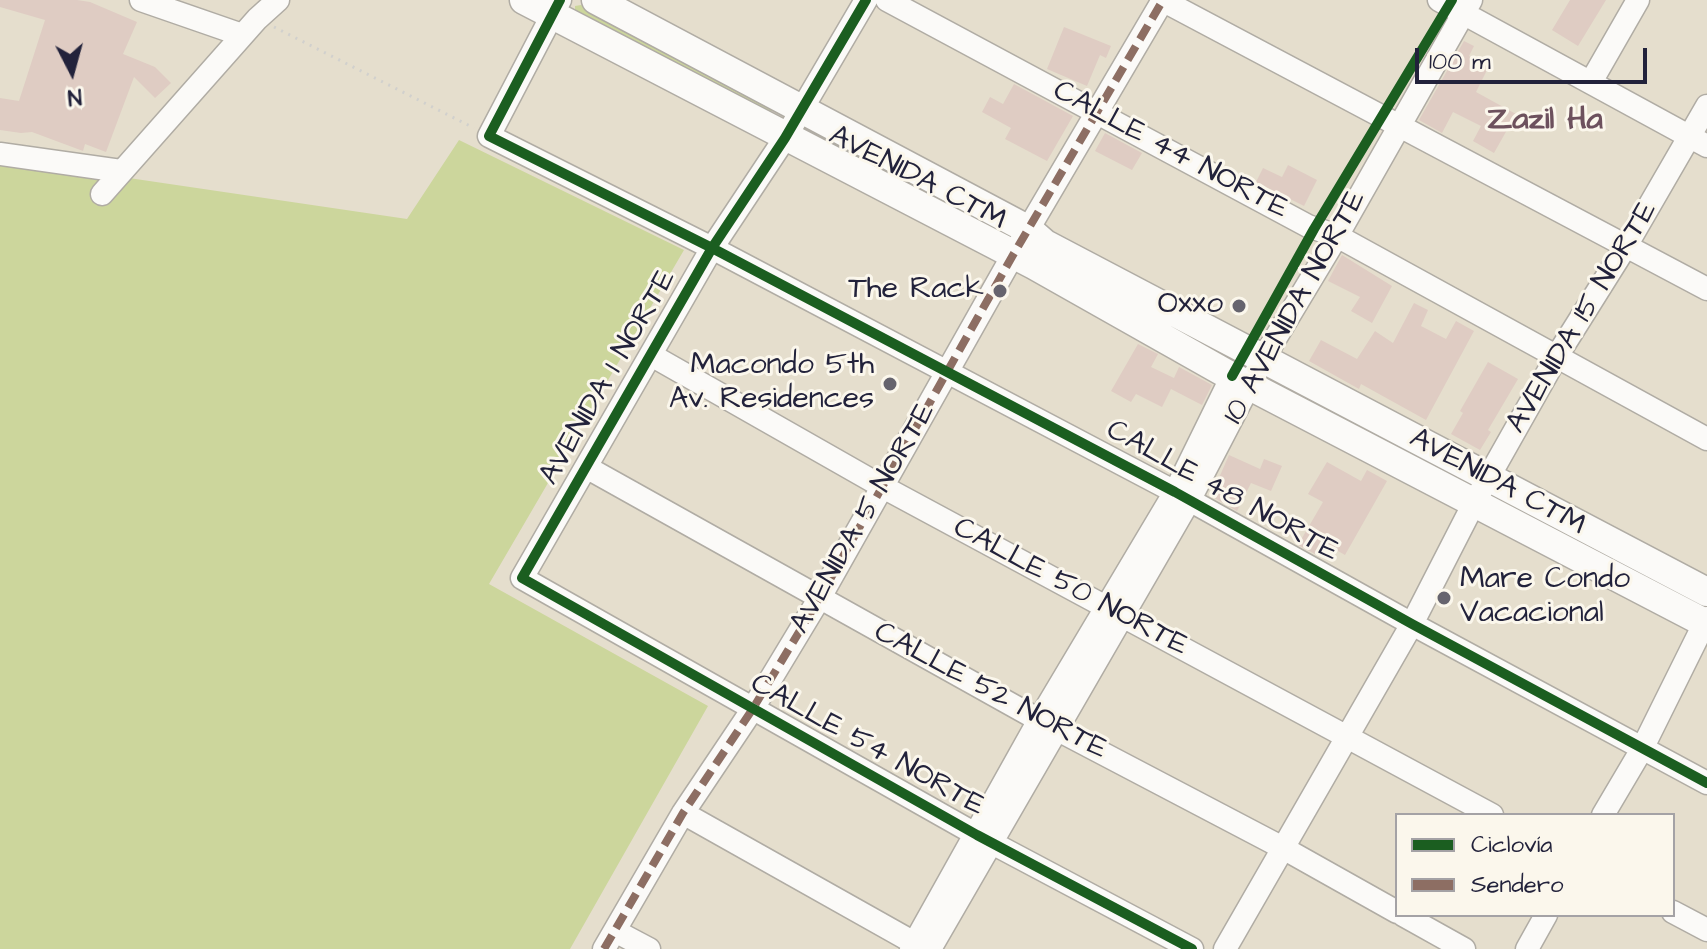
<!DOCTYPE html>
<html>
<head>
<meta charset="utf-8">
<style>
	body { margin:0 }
	#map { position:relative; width:1707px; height:949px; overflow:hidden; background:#e5decd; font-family:"Architects Daughter",sans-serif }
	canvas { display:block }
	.legend { position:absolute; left:1395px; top:813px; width:280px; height:104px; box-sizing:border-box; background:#fbf7ec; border:2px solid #a4a2a5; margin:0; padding:10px 14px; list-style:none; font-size:24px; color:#22223b }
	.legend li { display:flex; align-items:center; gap:16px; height:40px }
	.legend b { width:40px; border:2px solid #a4a2a5 }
	.north { position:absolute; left:32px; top:32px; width:80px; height:80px; -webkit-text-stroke:6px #fbf7ec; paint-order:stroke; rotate:174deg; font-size:22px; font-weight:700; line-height:32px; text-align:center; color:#22223b }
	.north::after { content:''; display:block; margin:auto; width:28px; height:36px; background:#22223b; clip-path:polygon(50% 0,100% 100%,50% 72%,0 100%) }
	.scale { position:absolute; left:1415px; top:48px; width:232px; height:36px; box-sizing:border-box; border:4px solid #22223b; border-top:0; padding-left:10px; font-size:24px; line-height:28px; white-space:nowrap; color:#22223b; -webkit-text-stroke:6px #fbf7ec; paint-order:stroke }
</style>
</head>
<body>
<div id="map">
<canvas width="1707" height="949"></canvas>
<ul class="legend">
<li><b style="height:10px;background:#1b5e20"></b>Ciclovía</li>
<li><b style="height:10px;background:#8d6e63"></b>Sendero</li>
</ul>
<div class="north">N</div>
<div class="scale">100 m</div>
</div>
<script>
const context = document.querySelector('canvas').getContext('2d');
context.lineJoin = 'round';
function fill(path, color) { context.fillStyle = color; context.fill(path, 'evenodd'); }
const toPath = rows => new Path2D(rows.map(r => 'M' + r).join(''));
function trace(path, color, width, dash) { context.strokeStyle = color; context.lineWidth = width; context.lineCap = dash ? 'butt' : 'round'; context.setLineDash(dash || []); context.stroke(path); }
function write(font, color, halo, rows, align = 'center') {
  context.font = font + ' "Architects Daughter",sans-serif'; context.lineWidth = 6; context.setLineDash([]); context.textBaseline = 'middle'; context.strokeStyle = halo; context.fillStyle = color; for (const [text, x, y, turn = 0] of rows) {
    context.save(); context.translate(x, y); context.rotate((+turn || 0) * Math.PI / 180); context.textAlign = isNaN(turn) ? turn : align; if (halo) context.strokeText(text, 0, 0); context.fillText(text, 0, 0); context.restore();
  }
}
fill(toPath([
	[581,5,773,104,774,109,768,113,575,11,575,6],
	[804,123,996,223,995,229,802,132],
	[459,140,684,250,489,584,708,706,570,949,0,949,0,159,407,219],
	[1266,371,1474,482,1471,487,1265,381]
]), '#ccd69c');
fill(toPath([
	[0,0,77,0,90,2,137,22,123,54,155,67,171,83,155,98,134,77,106,152,85,144,83,151,32,132,21,133,0,130,0,98,19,101,45,20,0,7],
	[1570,0,1606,0,1578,46,1552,30],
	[1064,27,1111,46,1106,58,1100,55,1087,86,1047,69],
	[1464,41,1474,46,1469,56,1489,66,1476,92,1516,114,1494,153,1473,141,1481,126,1453,112,1442,133,1419,120],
	[1014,84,1073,116,1047,161,1005,139,1011,128,982,112,990,97,1003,104],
	[1105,133,1142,153,1132,170,1095,151],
	[1288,165,1317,180,1304,206,1256,182,1263,168,1282,177],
	[1342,255,1392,286,1372,323,1351,311,1360,297,1328,281],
	[1414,303,1428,310,1421,326,1446,339,1456,321,1474,331,1426,420,1361,384,1359,389,1309,361,1321,340,1357,359,1375,331,1393,343],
	[1138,344,1158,354,1151,367,1174,378,1179,367,1212,385,1202,405,1171,389,1162,407,1136,394,1131,402,1111,391],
	[1488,362,1518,379,1488,430,1491,432,1480,450,1451,434,1463,413,1460,411],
	[1229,455,1260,469,1264,459,1282,466,1271,491,1251,483,1237,511,1211,496],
	[1327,462,1361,481,1367,470,1387,481,1345,555,1324,543,1317,555,1298,545,1323,502,1308,494]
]), '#dfccc3');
const minor = toPath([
	[141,0,242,35],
	[560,0,489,136,712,248,1175,492,1412,624,1707,783],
	[866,0,785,138,712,248,522,578,977,835,1192,949],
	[887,0,1308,226,1337,236,1707,439],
	[1162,0,1707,289],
	[1439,0,1707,146],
	[1591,82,1638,0],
	[0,154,121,171],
	[102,194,257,19,278,0],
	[651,355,883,487,1492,815],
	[586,467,1039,720,1283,848,1397,912],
	[683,813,925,949],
	[1603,815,1642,749,1707,618],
	[1673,912,1707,930],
	[1403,915,1464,949],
	[615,931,649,949],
	[604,949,683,813,752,710,819,599,1013,255,1163,0],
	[911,949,1039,720,1175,492,1232,376],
	[930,949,1189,501,1263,359,1337,236,1471,0],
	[1225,949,1412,624,1474,503,1557,356,1626,246,1707,106],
	[1527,949,1546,915]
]);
const major = toPath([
	[524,0,1034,265,1227,374,1707,624],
	[596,0,1029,230,1045,244,1707,592]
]);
trace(minor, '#b0aca4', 25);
trace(major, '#b0aca4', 31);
trace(toPath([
	[274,27,474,128]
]), '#d1d0cd', 3, [2, 6]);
trace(minor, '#fbfaf8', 22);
trace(major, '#fbfaf8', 28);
trace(toPath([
	[604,949,683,813,752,710,819,599,1013,255,1163,0]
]), '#8d6e63', 8, [16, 8]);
trace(toPath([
	[560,0,489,136,712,248,1175,492,1412,624,1707,783],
	[866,0,785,138,712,248,522,578,977,835,1192,949],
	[1232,376,1314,229,1452,0]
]), '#1b5e20', 10);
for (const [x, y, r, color] of [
	[1000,291,8,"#66646e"],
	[1239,306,8,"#66646e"],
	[890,384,8,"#66646e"],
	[1444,598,8,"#66646e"]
]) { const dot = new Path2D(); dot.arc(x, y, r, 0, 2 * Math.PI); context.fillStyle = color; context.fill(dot); trace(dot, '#fbf7ec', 3); }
write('30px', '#22223b', '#fbf7ec', [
	["CALLE 44 NORTE",1170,151,28],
	["AVENIDA CTM",917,179,27],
	["10 AVENIDA NORTE",1296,308,-61],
	["AVENIDA 15 NORTE",1583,318,-59],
	["AVENIDA 1 NORTE",609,378,-60],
	["AVENIDA CTM",1497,483,28],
	["CALLE 48 NORTE",1222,492,29],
	["AVENIDA 5 NORTE",864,519,-60],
	["CALLE 50 NORTE",1070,588,28],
	["CALLE 52 NORTE",990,692,28],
	["CALLE 54 NORTE",867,746,29]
]);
write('30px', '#22223b', '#fbf7ec', [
	["The Rack",984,291],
	["Oxxo",1223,306],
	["Macondo 5th",874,367],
	["Av. Residences",874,401],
	["Mare Condo",1460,581,"left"],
	["Vacacional",1460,615,"left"]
], 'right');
write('bold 32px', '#6d515d', '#fbf7ec', [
	["Zazil Ha",1545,121]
]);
</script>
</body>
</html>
